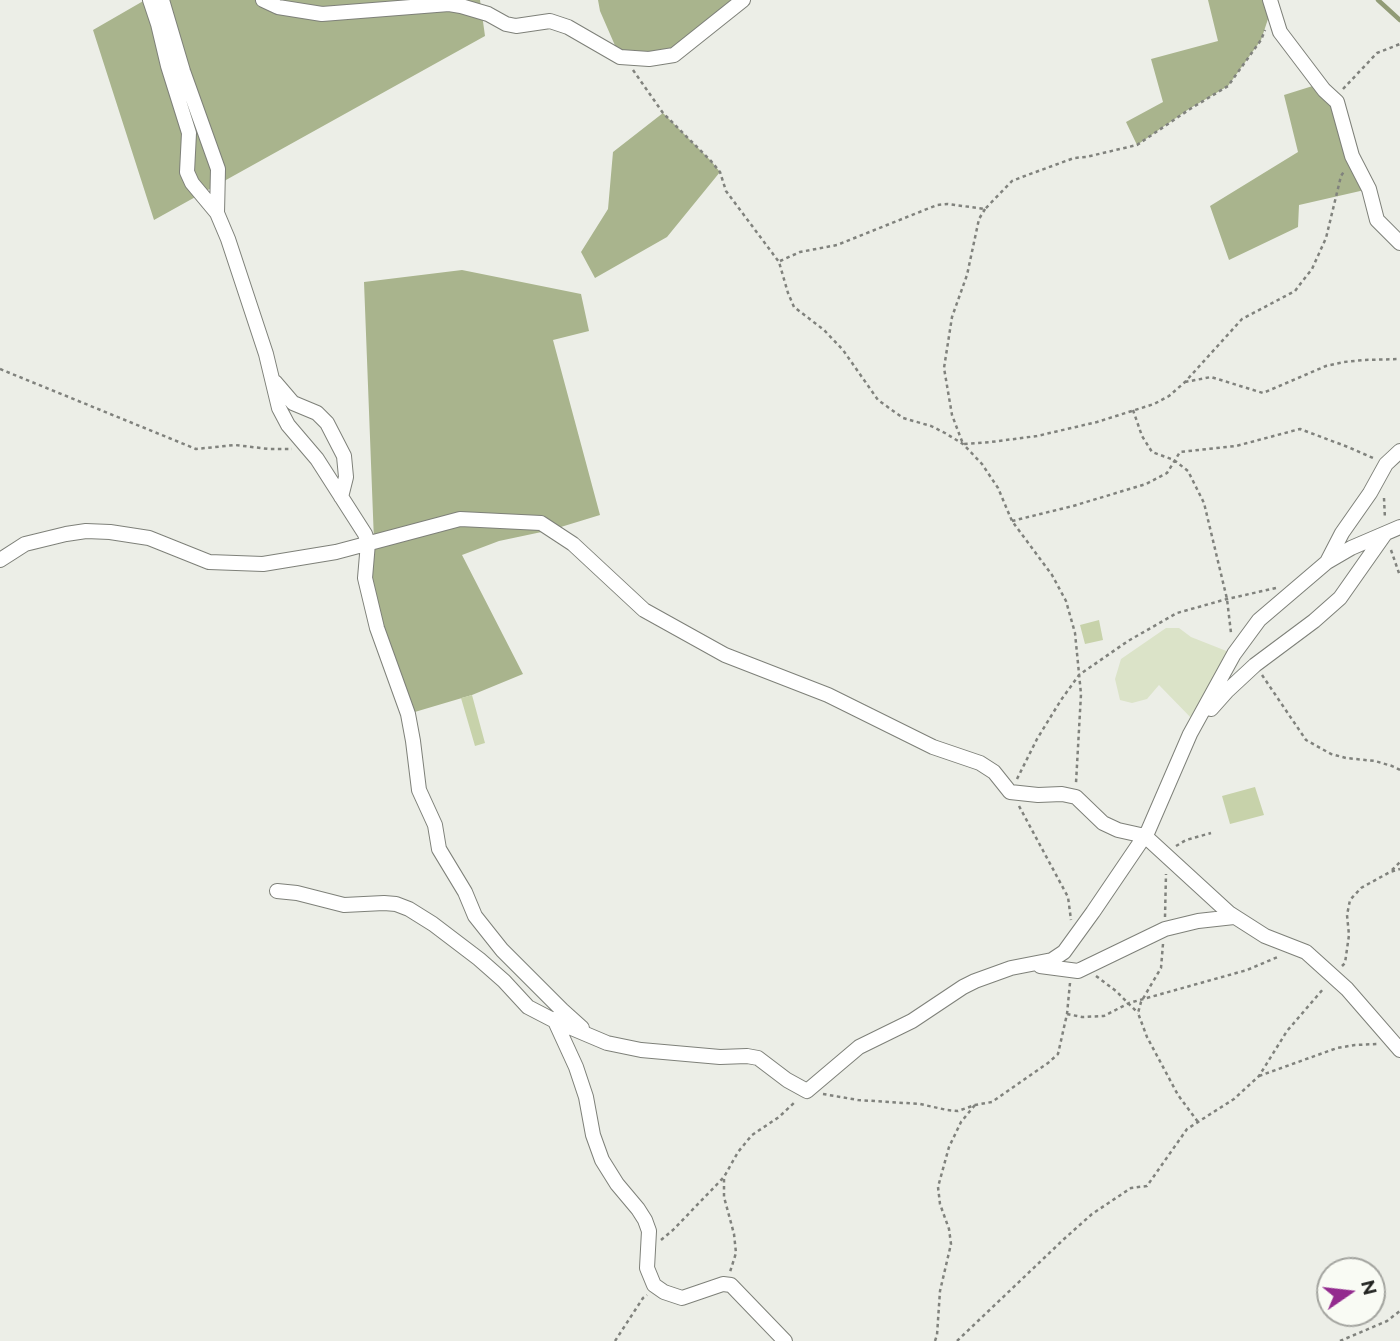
<!DOCTYPE html>
<html>
<head>
<meta charset="utf-8">
<style>
	body { margin:0 }
	#map { position:relative; width:1400px; height:1341px; overflow:hidden; background:#eceee7; font-family:Raleway,sans-serif }
	canvas { display:block }
	.north { position:absolute; left:1316px; top:1257px; width:70px; height:70px; box-sizing:border-box; background:#f9fbf4; border:2px solid #a3a49f; border-radius:50%; rotate:76deg; font-size:19px; font-weight:700; line-height:28px; text-align:center; color:#21221f }
	.north::after { content:''; display:block; margin:auto; width:24px; height:32px; background:#932b8e; clip-path:polygon(50% 0,100% 100%,50% 72%,0 100%) }
</style>
</head>
<body>
<div id="map">
<canvas width="1400" height="1341"></canvas>
<div class="north">N</div>
</div>
<script>
const context = document.querySelector('canvas').getContext('2d');
context.lineJoin = 'round';
function fill(path, color) { context.fillStyle = color; context.fill(path, 'evenodd'); }
const toPath = rows => new Path2D(rows.map(r => 'M' + r).join(''));
function trace(path, color, width, dash) { context.strokeStyle = color; context.lineWidth = width; context.lineCap = dash ? 'butt' : 'round'; context.setLineDash(dash || []); context.stroke(path); }
fill(toPath([
	[1166,628,1179,628,1191,637,1234,654,1196,723,1159,685,1147,699,1132,703,1120,700,1115,679,1121,659]
]), '#dbe3c8');
fill(toPath([
	[145,0,480,0,485,36,154,220,93,30],
	[598,0,742,0,674,55,620,57,600,11],
	[1208,0,1270,0,1272,7,1261,40,1228,86,1189,109,1137,145,1126,122,1163,102,1151,59,1218,41],
	[1319,84,1324,90,1369,189,1299,205,1298,227,1229,260,1210,206,1298,152,1284,95],
	[663,113,711,161,720,172,667,237,595,278,581,252,608,209,613,152],
	[462,270,581,294,589,331,553,340,600,515,551,530,499,541,462,555,523,674,472,695,408,714,365,578,374,541,364,282]
]), '#a9b48d');
trace(toPath([
	[1378,0,1400,20]
]), '#919b76', 4.5);
fill(toPath([
	[1099,620,1103,640,1085,644,1080,625],
	[472,695,485,743,475,746,461,698],
	[1255,787,1264,815,1230,824,1222,796]
]), '#c7d2aa');
const minor = toPath([
	[150,0,158,24,168,66,189,133,187,172,192,183,217,213,228,239,266,354,279,408,288,425,317,459,365,534,368,543,365,578,377,628,408,714,413,741,419,790,435,825,439,849,465,892,475,916,502,950,562,1010,582,1028],
	[162,0,183,71,218,169,217,213],
	[263,0,278,7,322,14,449,4,461,6,488,14,506,24,516,26,550,21,568,27,620,57,649,59,674,55,743,0],
	[1270,0,1280,32,1324,90,1337,102,1352,156,1369,189,1377,220,1400,243],
	[275,382,293,403,317,413,327,423,344,456,346,477,341,497],
	[0,560,25,544,66,534,86,531,110,532,149,538,209,562,263,564,336,552,460,519,541,523,573,544,644,610,725,655,828,695,933,747,980,763,994,772,1010,792,1038,795,1062,794,1076,797,1103,823,1118,830,1145,836,1229,913,1265,936,1306,952,1347,989,1400,1050],
	[1327,562,1342,533,1370,493,1386,464,1400,451],
	[1211,709,1227,691,1255,665,1314,621,1340,598,1385,534],
	[277,891,297,893,344,905,384,903,396,904,409,909,433,924,479,959,504,981,528,1007,555,1021,607,1043,641,1050,720,1057,747,1056,758,1058,787,1080,807,1091,859,1047,912,1021,963,987,975,981,1011,968,1052,960,1064,952,1093,912,1148,831,1190,734,1234,654,1259,620,1327,562,1351,548,1400,527],
	[1040,966,1078,971,1165,929,1198,921,1234,917],
	[554,1019,576,1067,586,1097,593,1135,602,1160,617,1184,638,1209,645,1220,649,1231,647,1268,654,1285,664,1292,682,1298,723,1284,731,1285,785,1341]
]);
trace(minor, '#7e8079', 16);
trace(toPath([
	[633,70,663,113,711,161,720,172,726,191,779,262,788,293,794,307,824,330,843,350,878,400,903,418,931,426,945,433,963,444,982,464,998,488,1012,521,1052,575,1066,601,1075,633,1081,694,1076,783],
	[1343,89,1377,53,1400,44],
	[985,209,979,219,967,275,952,317,944,368,952,415,963,444,991,442,1037,436,1097,422,1154,404,1169,396,1185,382,1242,319,1295,291,1301,283,1312,269,1326,238,1341,176,1345,170],
	[780,261,800,252,837,245,937,205,948,204,985,209,1012,181,1022,177,1074,158,1086,157,1137,145,1190,109,1228,86,1261,40,1265,30],
	[0,369,196,449,235,445,269,449,292,449],
	[1185,382,1211,377,1263,393,1326,366,1344,362,1363,360,1400,359],
	[1133,410,1142,436,1152,452,1174,460,1188,471,1204,503,1227,599,1231,633],
	[1384,498,1385,519],
	[1012,521,1073,506,1146,484,1167,473,1180,452,1236,446,1300,429,1348,447,1373,458],
	[1391,550,1400,576],
	[1262,675,1306,740,1331,754,1346,758,1375,761,1392,766,1400,770],
	[1017,779,1037,739,1061,700,1079,675,1128,641,1177,613,1227,599,1276,588],
	[1019,806,1068,897,1071,920],
	[1176,846,1186,840,1211,833],
	[1392,870,1400,862],
	[1165,917,1166,874],
	[1163,944,1161,968,1141,1002,1138,1013,1147,1037,1178,1095,1198,1122],
	[1342,966,1345,963,1349,935,1347,915,1350,900,1361,888,1390,872,1400,869],
	[1096,976,1116,991,1138,1013],
	[1067,1014,1082,1017,1104,1016,1129,1003,1247,970,1280,956],
	[1259,1076,1337,1048,1355,1045,1377,1044],
	[823,1094,858,1100,920,1104,947,1110,958,1111,975,1105,992,1102,1048,1063,1058,1054,1067,1014,1070,983],
	[724,1179,724,1197,734,1234,736,1253,730,1272],
	[661,1240,673,1230,724,1177,738,1152,752,1135,779,1117,796,1101],
	[615,1341,643,1298,647,1295],
	[935,1341,937,1335,940,1291,951,1244,949,1229,940,1204,938,1187,949,1147,961,1122,975,1105],
	[957,1341,1064,1239,1092,1214,1131,1188,1147,1186,1187,1129,1234,1099,1259,1076,1287,1031,1324,988],
	[1340,1341,1387,1321,1400,1311]
]), '#80827d', 2.5, [3.5, 3.5]);
trace(minor, '#fff', 14);
</script>
</body>
</html>
